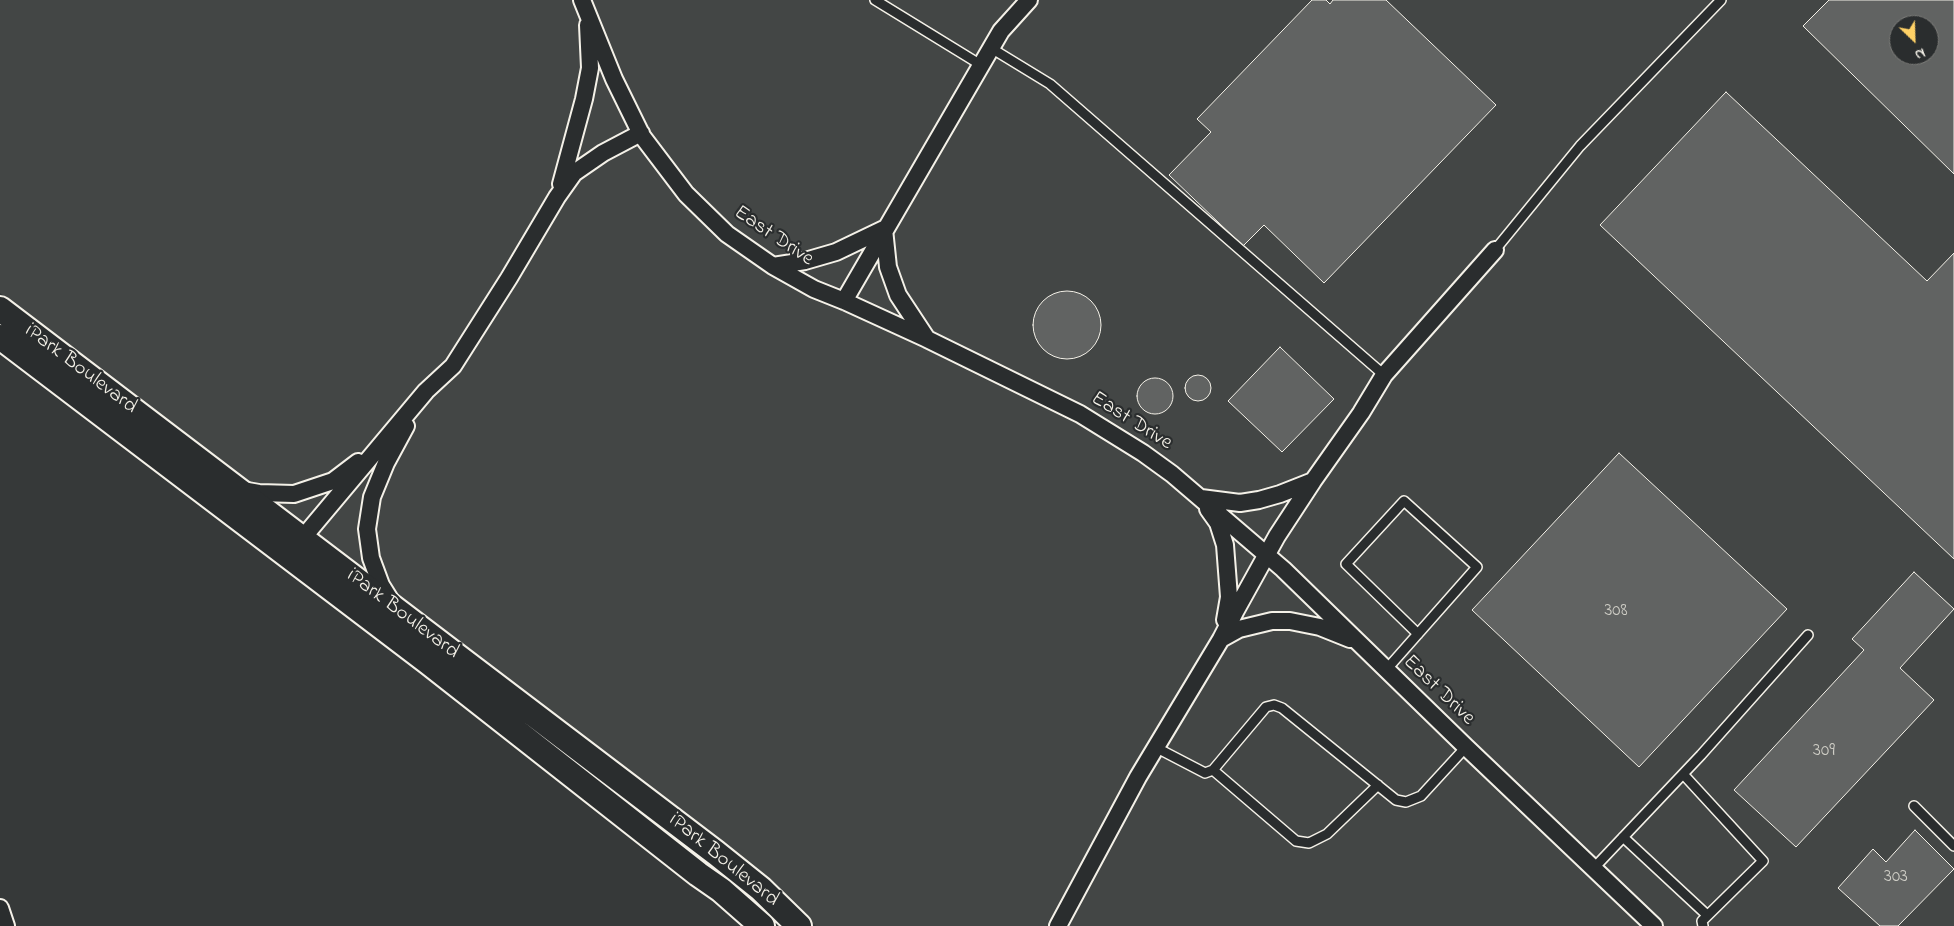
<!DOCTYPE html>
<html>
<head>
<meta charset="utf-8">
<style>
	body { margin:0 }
	#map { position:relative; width:1954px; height:926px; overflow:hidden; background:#363939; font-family:"Indie Flower",sans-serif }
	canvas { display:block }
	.north { position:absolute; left:1889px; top:15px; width:50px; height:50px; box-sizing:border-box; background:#2a2d2e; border:1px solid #7b7b78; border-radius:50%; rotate:156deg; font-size:14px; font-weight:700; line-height:20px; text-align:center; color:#f4f1e8 }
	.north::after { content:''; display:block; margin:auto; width:18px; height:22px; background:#ffd166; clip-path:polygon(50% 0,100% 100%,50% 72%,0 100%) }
</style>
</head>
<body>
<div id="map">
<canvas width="1954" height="926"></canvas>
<div class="north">N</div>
</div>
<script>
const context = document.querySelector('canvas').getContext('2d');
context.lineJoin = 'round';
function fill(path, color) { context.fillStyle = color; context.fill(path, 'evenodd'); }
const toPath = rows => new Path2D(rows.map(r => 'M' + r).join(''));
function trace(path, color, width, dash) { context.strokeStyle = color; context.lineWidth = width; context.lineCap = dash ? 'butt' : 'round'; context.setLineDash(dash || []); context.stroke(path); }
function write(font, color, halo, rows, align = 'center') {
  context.font = font + ' "Indie Flower",sans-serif'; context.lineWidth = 4.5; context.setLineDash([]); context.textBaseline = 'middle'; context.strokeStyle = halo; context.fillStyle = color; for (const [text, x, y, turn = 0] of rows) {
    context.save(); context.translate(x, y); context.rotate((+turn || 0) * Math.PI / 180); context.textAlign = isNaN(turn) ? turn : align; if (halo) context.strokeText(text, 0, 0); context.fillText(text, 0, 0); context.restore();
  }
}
fill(toPath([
	[0,0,1954,0,1954,926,816,926,744,858,0,293],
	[1899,25,1929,25,1929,55,1899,55]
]), '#434645');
const building = toPath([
	[1312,0,1326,0,1330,4,1333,0,1386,0,1496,105,1324,283,1264,225,1243,246,1169,175,1211,132,1197,119,1312,0],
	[1829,0,1954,0,1954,174,1803,26,1829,0],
	[1899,25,1929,25,1929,55,1899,55,1899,25],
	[1726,92,1927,281,1954,253,1954,559,1600,225,1726,92],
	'1033 325a34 34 0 1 1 68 0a34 34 0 1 1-68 0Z',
	[1280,347,1334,399,1282,452,1228,401,1280,347],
	'1185 388a13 13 0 1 1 26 0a13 13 0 1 1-26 0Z',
	'1137 396a18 18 0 1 1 36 0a18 18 0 1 1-36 0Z',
	[1619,453,1787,609,1639,767,1472,610,1619,453],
	[1914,572,1954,609,1900,668,1934,700,1796,847,1734,790,1864,650,1852,639,1914,572],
	[1915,830,1954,869,1898,926,1880,926,1838,888,1873,849,1886,862,1915,830]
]);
fill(building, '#616362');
trace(building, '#f4f1e8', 1);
const service = toPath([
	[875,0,981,65],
	[991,48,1050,84,1384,375],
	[1495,250,1580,146,1721,0],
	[1386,670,1477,567,1404,501,1346,564,1418,634],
	[1155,747,1205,773,1213,770,1266,707,1274,705,1282,708,1396,800,1406,802,1421,796,1466,747],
	[1213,770,1296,841,1309,843,1327,834,1378,785],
	[1683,774,1763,861,1702,921,1703,926],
	[1914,806,1954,846],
	[1623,837,1707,915],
	[1593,869,1701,755,1808,635]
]);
const minor = toPath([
	[582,0,614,79,642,136,686,194,727,234,773,266,814,289,844,301,927,339,1080,414,1143,453,1172,474,1283,569,1466,747,1654,926],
	[561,184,584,99,590,68,588,25],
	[773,266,805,261,836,252,884,229,888,267,898,295,927,339],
	[844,301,1001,31,1029,0],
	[242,490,259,493,294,494,333,481,358,462],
	[1201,498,1240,503,1259,500,1280,494,1313,481],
	[1208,509,1218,523,1225,545,1229,597,1225,620],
	[296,546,426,391,453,366,509,278,557,197,574,173,603,153,641,133],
	[391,601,381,585,371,558,367,529,372,497,386,463,406,426],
	[1221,639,1239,629,1272,621,1290,621,1320,627,1350,639],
	[0,908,6,926],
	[1058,926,1138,777,1221,639,1236,610,1277,536,1313,481,1361,413,1384,375,1495,250]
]);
const secondary = toPath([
	[0,309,716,853,761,889,799,926],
	[0,337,428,662,698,874,721,890,762,926]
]);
trace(service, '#f4f1e8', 12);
trace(minor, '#f4f1e8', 20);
trace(secondary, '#f4f1e8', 28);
trace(service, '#2a2d2e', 9);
trace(minor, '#2a2d2e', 16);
trace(secondary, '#2a2d2e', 24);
write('19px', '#cfcec6', null, [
	["308",1616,612],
	["309",1824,752],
	["303",1896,878]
]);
write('21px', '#f4f1e8', '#2a2d2e', [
	["East Drive",773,237,34],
	["iPark Boulevard",80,370,37],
	["East Drive",1131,422,32],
	["iPark Boulevard",402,615,37],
	["East Drive",1438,691,44],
	["iPark Boulevard",723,861,39]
]);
</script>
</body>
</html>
